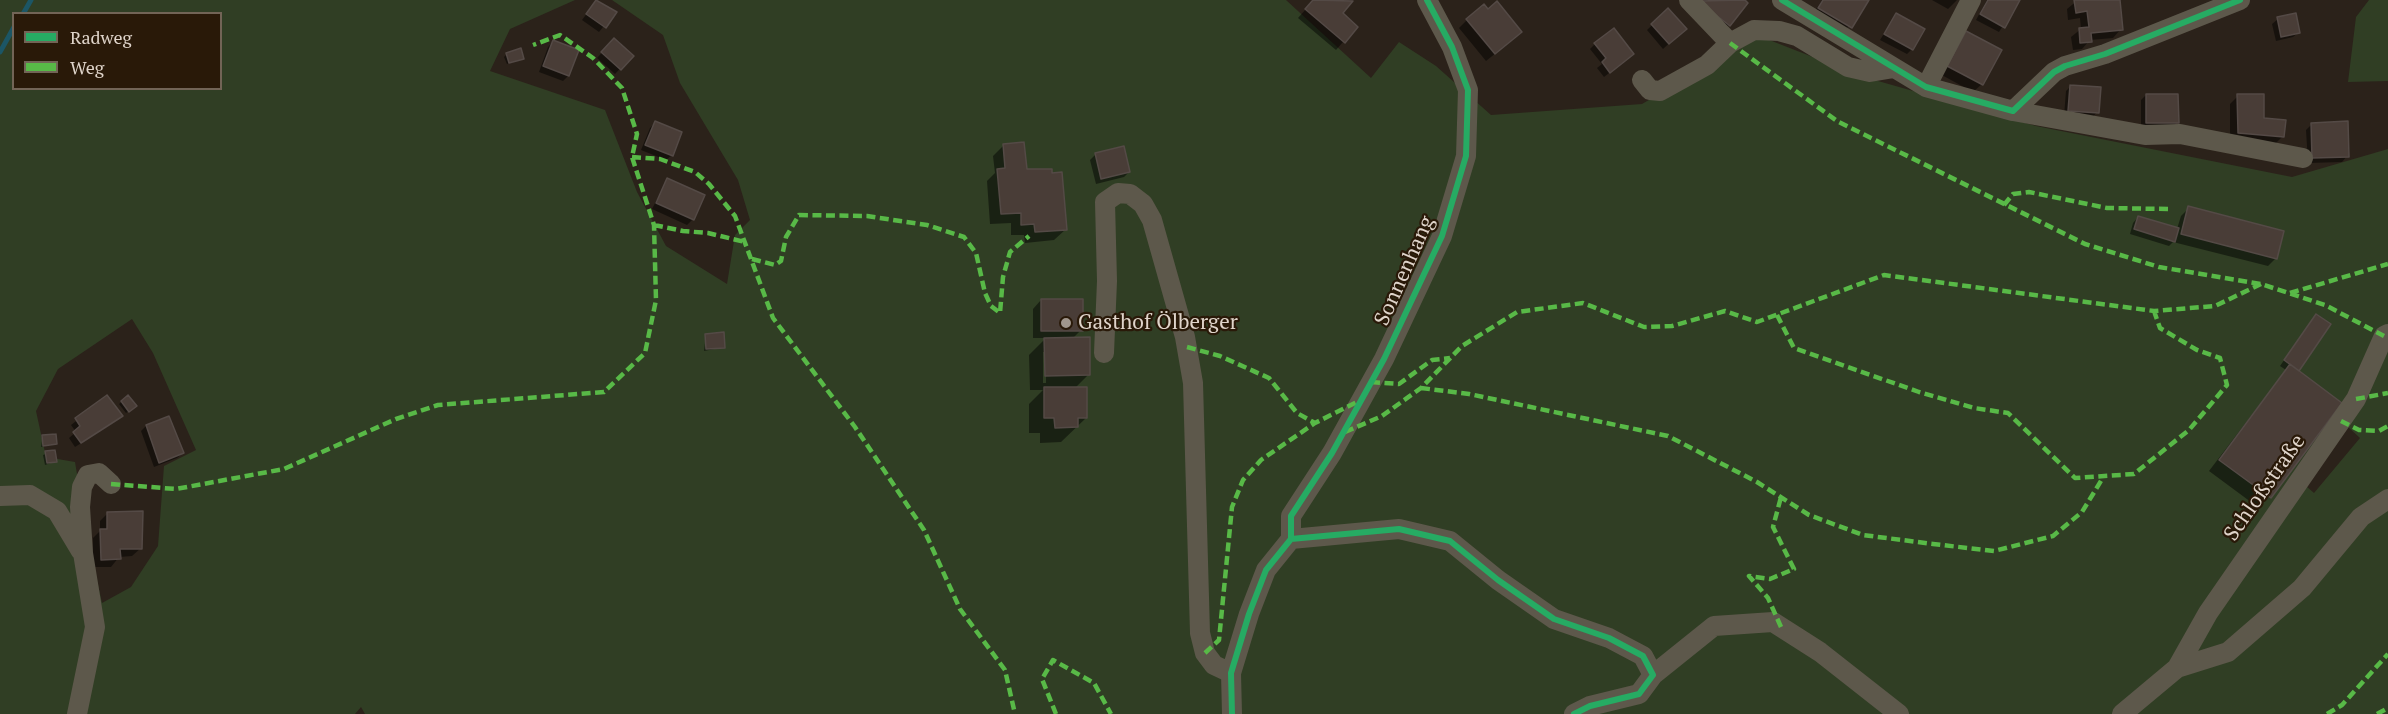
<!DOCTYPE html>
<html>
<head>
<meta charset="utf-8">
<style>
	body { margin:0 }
	#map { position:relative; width:2388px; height:714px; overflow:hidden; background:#2b221a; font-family:"PT Serif",serif }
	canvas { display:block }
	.legend { position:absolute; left:12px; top:12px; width:210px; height:78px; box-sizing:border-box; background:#291908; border:2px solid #726456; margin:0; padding:8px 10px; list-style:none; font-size:18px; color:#dfd4ca }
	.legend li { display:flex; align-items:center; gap:12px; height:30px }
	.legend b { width:30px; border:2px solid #726456 }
</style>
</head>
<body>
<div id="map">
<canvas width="2388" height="714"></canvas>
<ul class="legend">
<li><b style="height:8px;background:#26ab63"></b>Radweg</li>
<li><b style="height:8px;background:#58b947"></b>Weg</li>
</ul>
</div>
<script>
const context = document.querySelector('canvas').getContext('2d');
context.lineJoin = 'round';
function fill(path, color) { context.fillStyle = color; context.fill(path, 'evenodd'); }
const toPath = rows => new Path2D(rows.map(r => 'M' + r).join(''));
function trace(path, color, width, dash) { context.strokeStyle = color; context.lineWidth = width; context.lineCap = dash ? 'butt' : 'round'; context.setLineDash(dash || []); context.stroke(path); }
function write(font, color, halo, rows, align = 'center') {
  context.font = font + ' "PT Serif",serif'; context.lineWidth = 4.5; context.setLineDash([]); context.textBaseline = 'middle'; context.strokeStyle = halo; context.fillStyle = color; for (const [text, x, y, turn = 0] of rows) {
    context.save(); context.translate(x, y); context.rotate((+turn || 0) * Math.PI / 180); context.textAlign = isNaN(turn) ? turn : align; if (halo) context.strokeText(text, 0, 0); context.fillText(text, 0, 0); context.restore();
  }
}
fill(toPath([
	[0,0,575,0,510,29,490,71,605,110,637,192,666,246,727,284,735,235,750,220,738,180,680,83,663,35,612,0,1286,0,1371,78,1399,42,1436,66,1491,115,1642,104,1759,36,1864,77,2036,126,2292,177,2388,149,2388,714,365,714,361,707,355,714,0,714],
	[14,14,220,14,220,88,14,88],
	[132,319,153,353,196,450,164,466,158,546,131,587,102,603,86,529,75,462,46,457,36,411,58,369],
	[2347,426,2360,438,2314,493,2306,486],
	[2369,0,2388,0,2388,81,2348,82,2356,17]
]), '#303e24');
fill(toPath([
	[597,0,615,12,599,32,582,20],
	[1314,0,1351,1,1340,14,1356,27,1336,50,1298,18],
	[1699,0,1742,0,1746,3,1724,30],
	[1822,0,1867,0,1842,35,1811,17],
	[1932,0,1957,0,1948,9],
	[1987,0,2019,0,1999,32,1976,20],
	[2118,0,2121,29,2113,38,2090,40,2082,49,2073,50,2071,37,2081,29,2080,18,2068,20,2067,9,2078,0],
	[1668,10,1679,34,1663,49,1647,30],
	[1896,15,1912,49,1907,54,1880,40],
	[2278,19,2299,32,2293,37,2276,41,2272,24],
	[1467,20,1512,40,1486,61,1459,28],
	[614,40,632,56,615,74,597,58],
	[1958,41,1982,84,1973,92,1940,74],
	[553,42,577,51,568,76,563,81,539,72,548,47],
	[1595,44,1627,59,1604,77,1597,68,1602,64,1590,49],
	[507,54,523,59,507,64,504,57],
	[2071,86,2097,112,2092,118,2064,116,2066,91],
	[2146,95,2177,122,2172,128,2141,128,2141,100],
	[2238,96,2282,137,2274,145,2230,140,2230,104],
	[655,123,672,155,666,160,641,150,650,128],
	[2312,124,2347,156,2342,162,2308,163,2306,130],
	[1004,145,1065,230,1054,240,1025,243,1024,235,1011,235,1011,223,990,224,987,181,995,173,993,156],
	[1095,155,1129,172,1124,177,1096,184,1090,160],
	[667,180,693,219,687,225,652,209],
	[2189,208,2276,258,2268,266,2173,242,2169,246,2130,234,2133,223,2138,217,2177,229,2181,216],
	[1041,300,1081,330,1072,339,1089,374,1075,388,1086,418,1061,442,1040,443,1040,433,1029,433,1029,404,1043,390,1030,390,1029,355,1046,338,1033,338,1033,309],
	[1043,352,1046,352,1046,383,1043,383],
	[2311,321,2297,371,2340,403,2259,508,2209,471,2286,370,2280,366],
	[706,335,724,347,704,351],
	[107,397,116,421,75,447,69,438,76,432,71,425],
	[128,397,132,408,126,413,119,404],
	[168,418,183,453,177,458,154,467,141,431,146,426],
	[43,436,55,444,41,447],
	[54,451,56,461,45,465,43,455],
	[108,513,141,548,132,556,119,557,111,567,93,567,93,538,100,531,100,521]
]), '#0007');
trace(toPath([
	[23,14,31,0],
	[0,52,14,27]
]), '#1c5665', 5);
const building = toPath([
	[596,0,617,12,606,28,586,14,596,0],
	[1313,0,1353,1,1343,13,1358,27,1345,43,1305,9,1313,0],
	[1745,0,1748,3,1730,26,1698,1,1745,0],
	[1823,0,1869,0,1852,28,1818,8,1823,0],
	[1988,0,2020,0,2005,28,1980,14,1988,0],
	[2074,0,2120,0,2123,30,2091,33,2092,42,2080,43,2079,28,2089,27,2087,11,2076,13,2074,0],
	[1497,1,1522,32,1495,54,1466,19,1484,4,1488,9,1497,1],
	[1668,8,1687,29,1669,44,1651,24,1668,8],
	[1896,13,1925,29,1913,50,1884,34,1896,13],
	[2296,13,2300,33,2281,37,2277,17,2296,13],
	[1614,28,1634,54,1610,73,1602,62,1606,58,1594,43,1614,28],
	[1966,31,2002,50,1983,85,1947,66,1966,31],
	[614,38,634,56,621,70,601,52,614,38],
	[553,40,579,50,569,76,543,66,553,40],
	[521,48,524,59,509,63,506,53,521,48],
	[2070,85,2101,87,2099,113,2068,111,2070,85],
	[2146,94,2178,94,2179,123,2146,123,2146,94],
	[2237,94,2264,94,2264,118,2286,120,2284,137,2238,133,2237,94],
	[655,121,682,132,673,156,645,145,655,121],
	[2348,121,2349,157,2312,158,2311,123,2348,121],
	[1024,142,1027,169,1052,169,1052,173,1062,172,1067,230,1035,232,1034,224,1021,225,1021,213,1001,214,997,169,1005,168,1003,144,1024,142],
	[1124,146,1130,172,1101,179,1095,153,1124,146],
	[667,178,705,195,694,220,656,203,667,178],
	[2188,206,2284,231,2277,259,2181,234,2188,206],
	[2138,216,2179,228,2175,242,2134,229,2138,216],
	[1041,299,1083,299,1083,331,1041,331,1041,299],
	[2316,314,2331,324,2299,371,2284,360,2316,314],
	[724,332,725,348,706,349,705,334,724,332],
	[1090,337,1090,375,1045,376,1044,338,1090,337],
	[2290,364,2342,403,2271,498,2219,460,2290,364],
	[1044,387,1087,387,1087,418,1078,418,1078,427,1055,428,1054,418,1044,418,1044,387],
	[107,395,123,416,81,443,73,432,80,426,75,418,107,395],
	[128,395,137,406,129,412,121,401,128,395],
	[169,416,184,453,159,463,146,425,169,416],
	[56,434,57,444,43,446,42,435,56,434],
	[55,450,57,462,47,463,45,451,55,450],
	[143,511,142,549,120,549,121,559,101,560,100,529,107,529,107,512,143,511]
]);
fill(building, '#493d37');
trace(building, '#544a46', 1.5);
trace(toPath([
	[1689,0,1730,43],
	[1782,0,1926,87,2013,111,2054,72,2065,66,2105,54,2240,0],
	[1642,80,1650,90,1660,91,1707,65,1730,43,1754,30,1779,31,1797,36,1848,67,1870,72,1894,68],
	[1926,87,1971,0],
	[2013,111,2145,135,2180,134,2303,158],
	[1104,353,1107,281,1105,202,1118,193,1130,194,1143,204,1152,220,1185,337,1193,383,1200,633,1205,653,1214,665,1231,673],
	[0,496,30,495,57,511,81,551],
	[1291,539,1291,516,1332,453,1384,359,1442,236,1466,156,1468,90,1452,47,1427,0],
	[2177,668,2208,613,2356,399,2384,336,2388,334],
	[1653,675,1714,626,1773,622,1820,652,1899,714],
	[77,714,95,627,83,553,80,507,82,487,88,475,99,473,111,484],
	[1232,714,1231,673,1249,614,1266,570,1291,539,1399,529,1450,541,1498,580,1554,619,1609,638,1643,656,1653,675,1639,694,1590,706,1574,714],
	[2122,714,2177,668,2228,652,2302,588,2361,517,2388,499]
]), '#5d584b', 20);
trace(toPath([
	[1730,43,1837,121,2085,244,2159,267,2261,284,2325,305,2384,336],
	[632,157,660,159,695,172,709,184,735,216,773,318,855,427,924,530,960,609,1005,670,1015,714],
	[2004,205,2013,194,2029,192,2107,208,2168,209],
	[654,225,683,231,708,233,745,242],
	[752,259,775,265,781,261,786,237,799,215,867,216,927,225,964,237,976,253,985,293,991,306,1000,313,1003,277,1010,252,1029,236],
	[2290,293,2388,264],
	[1777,315,1794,348,1919,392,1974,408,2008,413,2075,478,2134,474,2189,430,2227,385,2220,358,2197,350,2160,328,2154,311],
	[1187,347,1220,356,1269,378,1297,413,1315,423],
	[1371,382,1399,384,1432,360,1450,358],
	[1421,388,1469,394,1668,436,1757,482,1809,515,1863,535,1933,544,1994,551,2053,536,2082,512,2104,476],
	[2356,399,2388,393],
	[2341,421,2359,430,2379,431,2388,426],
	[1345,432,1382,416,1421,388,1462,346,1517,312,1583,303,1644,327,1672,326,1725,311,1757,322,1884,275,2154,311,2215,306,2261,284],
	[111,484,176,489,284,469,396,419,438,405,604,392,645,353,656,300,654,225,632,157,637,134,622,88,593,58,560,35,533,45],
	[1781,627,1768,598,1749,576,1770,579,1794,569,1773,527,1781,497],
	[1205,653,1219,640,1232,507,1243,480,1261,460,1315,423,1359,401],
	[1056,714,1042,679,1053,660,1094,683,1111,714],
	[2327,714,2342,705,2388,654],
	[2377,714,2388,708]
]), '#58b947', 4.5, [9, 4.5]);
trace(toPath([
	[1782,0,1926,87,2013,111,2054,72,2065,66,2105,54,2240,0],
	[1291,539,1291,516,1332,453,1384,359,1442,236,1466,156,1468,90,1452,47,1427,0],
	[1232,714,1231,673,1249,614,1266,570,1291,539,1399,529,1450,541,1498,580,1554,619,1609,638,1643,656,1653,675,1639,694,1590,706,1574,714]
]), '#26ab63', 6);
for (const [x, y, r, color] of [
	[1066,323,6,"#a0968c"]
]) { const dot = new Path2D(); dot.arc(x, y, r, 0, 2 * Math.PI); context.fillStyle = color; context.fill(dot); trace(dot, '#291908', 2); }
write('21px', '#dfd4ca', '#291908', [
	["Sonnenhang",1405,271,-66],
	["Schloßstraße",2265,488,-55]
]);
write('21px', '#dfd4ca', '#291908', [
	["Gasthof Ölberger",1078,323]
], 'left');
</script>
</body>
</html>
